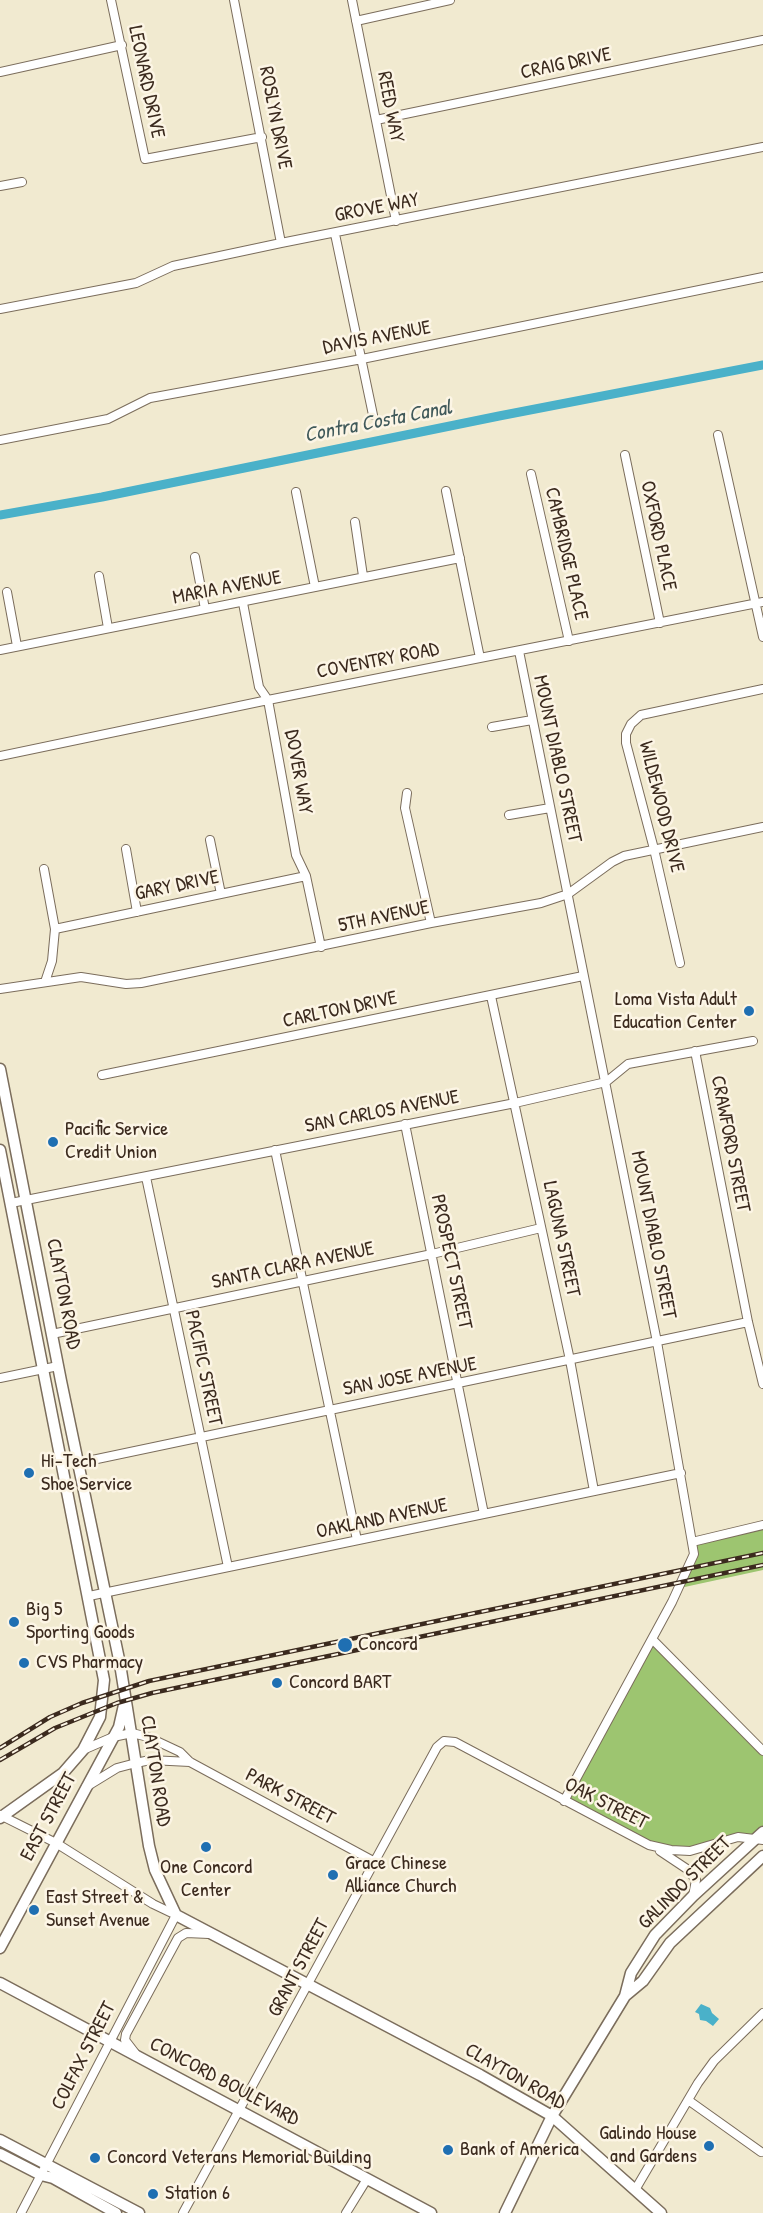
<!DOCTYPE html>
<html>
<head>
<meta charset="utf-8">
<style>
	body { margin:0 }
	canvas { display:block; background:#f1ead0 }
</style>
</head>
<body>
<canvas width="763" height="2213"></canvas>
<script>
const context = document.querySelector('canvas').getContext('2d');
context.lineJoin = 'round';
function fill(path, color) { context.fillStyle = color; context.fill(path, 'evenodd'); }
const toPath = rows => new Path2D(rows.map(r => 'M' + r).join(''));
function trace(path, color, width, dash) { context.strokeStyle = color; context.lineWidth = width; context.lineCap = dash ? 'butt' : 'round'; context.setLineDash(dash || []); context.stroke(path); }
function write(font, color, halo, rows, align = 'center') {
  context.font = font + ' "Patrick Hand",sans-serif'; context.lineWidth = 5; context.setLineDash([]); context.textBaseline = 'middle'; context.strokeStyle = halo; context.fillStyle = color; for (const [text, x, y, turn = 0] of rows) {
    context.save(); context.translate(x, y); context.rotate((+turn || 0) * Math.PI / 180); context.textAlign = isNaN(turn) ? turn : align; if (halo) context.strokeText(text, 0, 0); context.fillText(text, 0, 0); context.restore();
  }
}
fill(toPath([
	[763,1525,763,1570,680,1588,694,1554,692,1542],
	[652,1639,763,1751,763,1832,755,1839,738,1837,690,1851,649,1845,564,1801]
]), '#9dc570');
fill(toPath([
	[701,2004,710,2008,712,2013,719,2019,713,2026,706,2021,700,2020,699,2014,695,2012]
]), '#4ab1c9');
trace(toPath([
	[0,515,102,497,499,416,763,365]
]), '#4ab1c9', 9);
const minor = toPath([
	[111,0,145,159,262,137],
	[234,0,281,243],
	[352,0,396,221],
	[356,21,450,0],
	[0,72,122,45],
	[376,120,763,40],
	[0,186,22,182],
	[335,234,373,415],
	[0,309,136,283,173,266,281,243,763,147],
	[718,435,763,637],
	[0,440,108,419,150,398,362,359,763,277],
	[625,455,660,623],
	[531,474,569,641],
	[446,491,480,658],
	[296,492,315,587],
	[355,522,363,576],
	[195,557,205,609],
	[99,576,108,628],
	[7,592,17,646],
	[243,603,259,687,268,700,296,855,306,876,321,947],
	[0,650,460,558],
	[519,651,657,1342,694,1554,672,1602,564,1801],
	[492,727,532,720],
	[0,756,268,700,763,602],
	[407,793,405,808,431,923],
	[509,815,550,808],
	[210,840,221,894],
	[126,849,137,912],
	[44,869,55,929,52,961,45,982],
	[55,929,306,876],
	[680,963,654,849,626,743,626,734,631,724,641,715,763,689],
	[0,989,81,977,126,984,141,983,431,923,541,903,568,894,612,862,624,856,763,827],
	[491,996,570,1360,594,1491],
	[695,1051,748,1322,763,1384],
	[102,1075,583,976],
	[405,1124,484,1514],
	[275,1150,357,1540],
	[146,1177,228,1567],
	[11,1203,515,1103,606,1082,628,1064,753,1041],
	[52,1334,432,1254,541,1228],
	[0,1378,58,1366],
	[78,1463,748,1322],
	[692,1542,763,1525],
	[89,1596,681,1473],
	[652,1639,763,1751],
	[83,1750,113,1737,132,1733,148,1737,180,1752,190,1762,375,1862],
	[86,1787,117,1768,136,1763,150,1760,190,1762],
	[0,1815,56,1843,153,1904,176,1915,21,2213],
	[660,1851,687,1869,696,1880,693,1896],
	[135,2053,125,2040,126,2034,178,1938,186,1933,209,1934],
	[688,2100,761,2152],
	[635,2190,698,2083,714,2061,763,2013],
	[183,2213,437,1747,444,1741,455,1742,649,1845,671,1850,690,1851,738,1837,763,1840],
	[346,2213,367,2179]
]);
const major = toPath([
	[0,1069,61,1381,120,1664,149,1846,155,1870,176,1915,480,2075,552,2116,661,2213],
	[0,1150,104,1680,100,1717,83,1750,63,1773,0,1818],
	[0,1948,119,1727,124,1705],
	[0,1983,431,2213],
	[625,1996,643,1981,670,1943,763,1856],
	[0,2140,139,2213],
	[0,2154,41,2175,53,2178,116,2213],
	[505,2213,552,2116,625,1996,631,1973,655,1935,693,1896,763,1832]
]);
trace(minor, '#7b6d5c', 10);
trace(major, '#7b6d5c', 13);
trace(minor, '#fff', 8);
trace(major, '#fff', 10);
const rail = toPath([
	[0,1748,50,1717,82,1703,149,1681,763,1553],
	[0,1760,55,1728,117,1703,152,1693,763,1565]
]);
trace(rail, '#3b2a1e', 4.5);
trace(rail, '#fcf5e5', 2, [7]);
for (const [x, y, r, color] of [
	[749,1011,6,"#1f6fb2"],
	[53,1142,6,"#1f6fb2"],
	[29,1473,6,"#1f6fb2"],
	[14,1622,6,"#1f6fb2"],
	[345,1645,8,"#1f6fb2"],
	[24,1663,6,"#1f6fb2"],
	[277,1683,6,"#1f6fb2"],
	[206,1847,6,"#1f6fb2"],
	[333,1875,6,"#1f6fb2"],
	[34,1910,6,"#1f6fb2"],
	[709,2146,6,"#1f6fb2"],
	[448,2150,6,"#1f6fb2"],
	[95,2158,6,"#1f6fb2"],
	[153,2194,6,"#1f6fb2"]
]) { const dot = new Path2D(); dot.arc(x, y, r, 0, 2 * Math.PI); context.fillStyle = color; context.fill(dot); trace(dot, '#fcf5e5', 2); }
write('20px', '#3b2a1e', '#fcf5e5', [
	["CRAIG DRIVE",566,64,-12],
	["LEONARD DRIVE",146,82,78],
	["REED WAY",390,107,79],
	["ROSLYN DRIVE",275,118,79],
	["GROVE WAY",377,208,-11],
	["DAVIS AVENUE",377,338,-11],
	["OXFORD PLACE",658,536,78],
	["CAMBRIDGE PLACE",566,554,77],
	["MARIA AVENUE",227,588,-11],
	["COVENTRY ROAD",378,661,-11],
	["MOUNT DIABLO STREET",557,759,78],
	["DOVER WAY",298,772,80],
	["WILDEWOOD DRIVE",661,807,76],
	["GARY DRIVE",177,886,-12],
	["5TH AVENUE",384,917,-12],
	["CARLTON DRIVE",340,1010,-12],
	["SAN CARLOS AVENUE",382,1112,-11],
	["CRAWFORD STREET",730,1144,79],
	["MOUNT DIABLO STREET",653,1235,79],
	["LAGUNA STREET",561,1239,78],
	["PROSPECT STREET",451,1262,78],
	["SANTA CLARA AVENUE",293,1266,-12],
	["CLAYTON ROAD",63,1294,79],
	["PACIFIC STREET",203,1368,78],
	["SAN JOSE AVENUE",410,1377,-11],
	["OAKLAND AVENUE",382,1519,-12],
	["CLAYTON ROAD",155,1771,81],
	["PARK STREET",290,1797,28],
	["OAK STREET",606,1804,27],
	["EAST STREET",49,1817,-62],
	["GALINDO STREET",685,1883,-45],
	["GRANT STREET",299,1968,-62],
	["COLFAX STREET",84,2056,-63],
	["CLAYTON ROAD",515,2077,30],
	["CONCORD BOULEVARD",224,2082,28]
]);
write('20px', '#3b2a1e', '#fcf5e5', [
	["Loma Vista Adult",737,1000,"right"],
	["Education Center",737,1023,"right"],
	["Pacific Service",65,1130],
	["Credit Union",65,1153],
	["Hi-Tech",41,1462],
	["Shoe Service",41,1485],
	["Big 5",26,1610],
	["Sporting Goods",26,1633],
	["Concord",358,1645],
	["CVS Pharmacy",36,1663],
	["Concord BART",289,1683],
	["Grace Chinese",345,1864],
	["Alliance Church",345,1887],
	["One Concord",206,1868,"center"],
	["Center",206,1891,"center"],
	["East Street &",46,1898],
	["Sunset Avenue",46,1921],
	["Galindo House",697,2134,"right"],
	["and Gardens",697,2157,"right"],
	["Bank of America",460,2150],
	["Concord Veterans Memorial Building",107,2158],
	["Station 6",165,2194]
], 'left');
write('italic 21px', '#40595a', '#fcf5e5', [
	["Contra Costa Canal",378,422,-11]
]);
</script>
</body>
</html>
